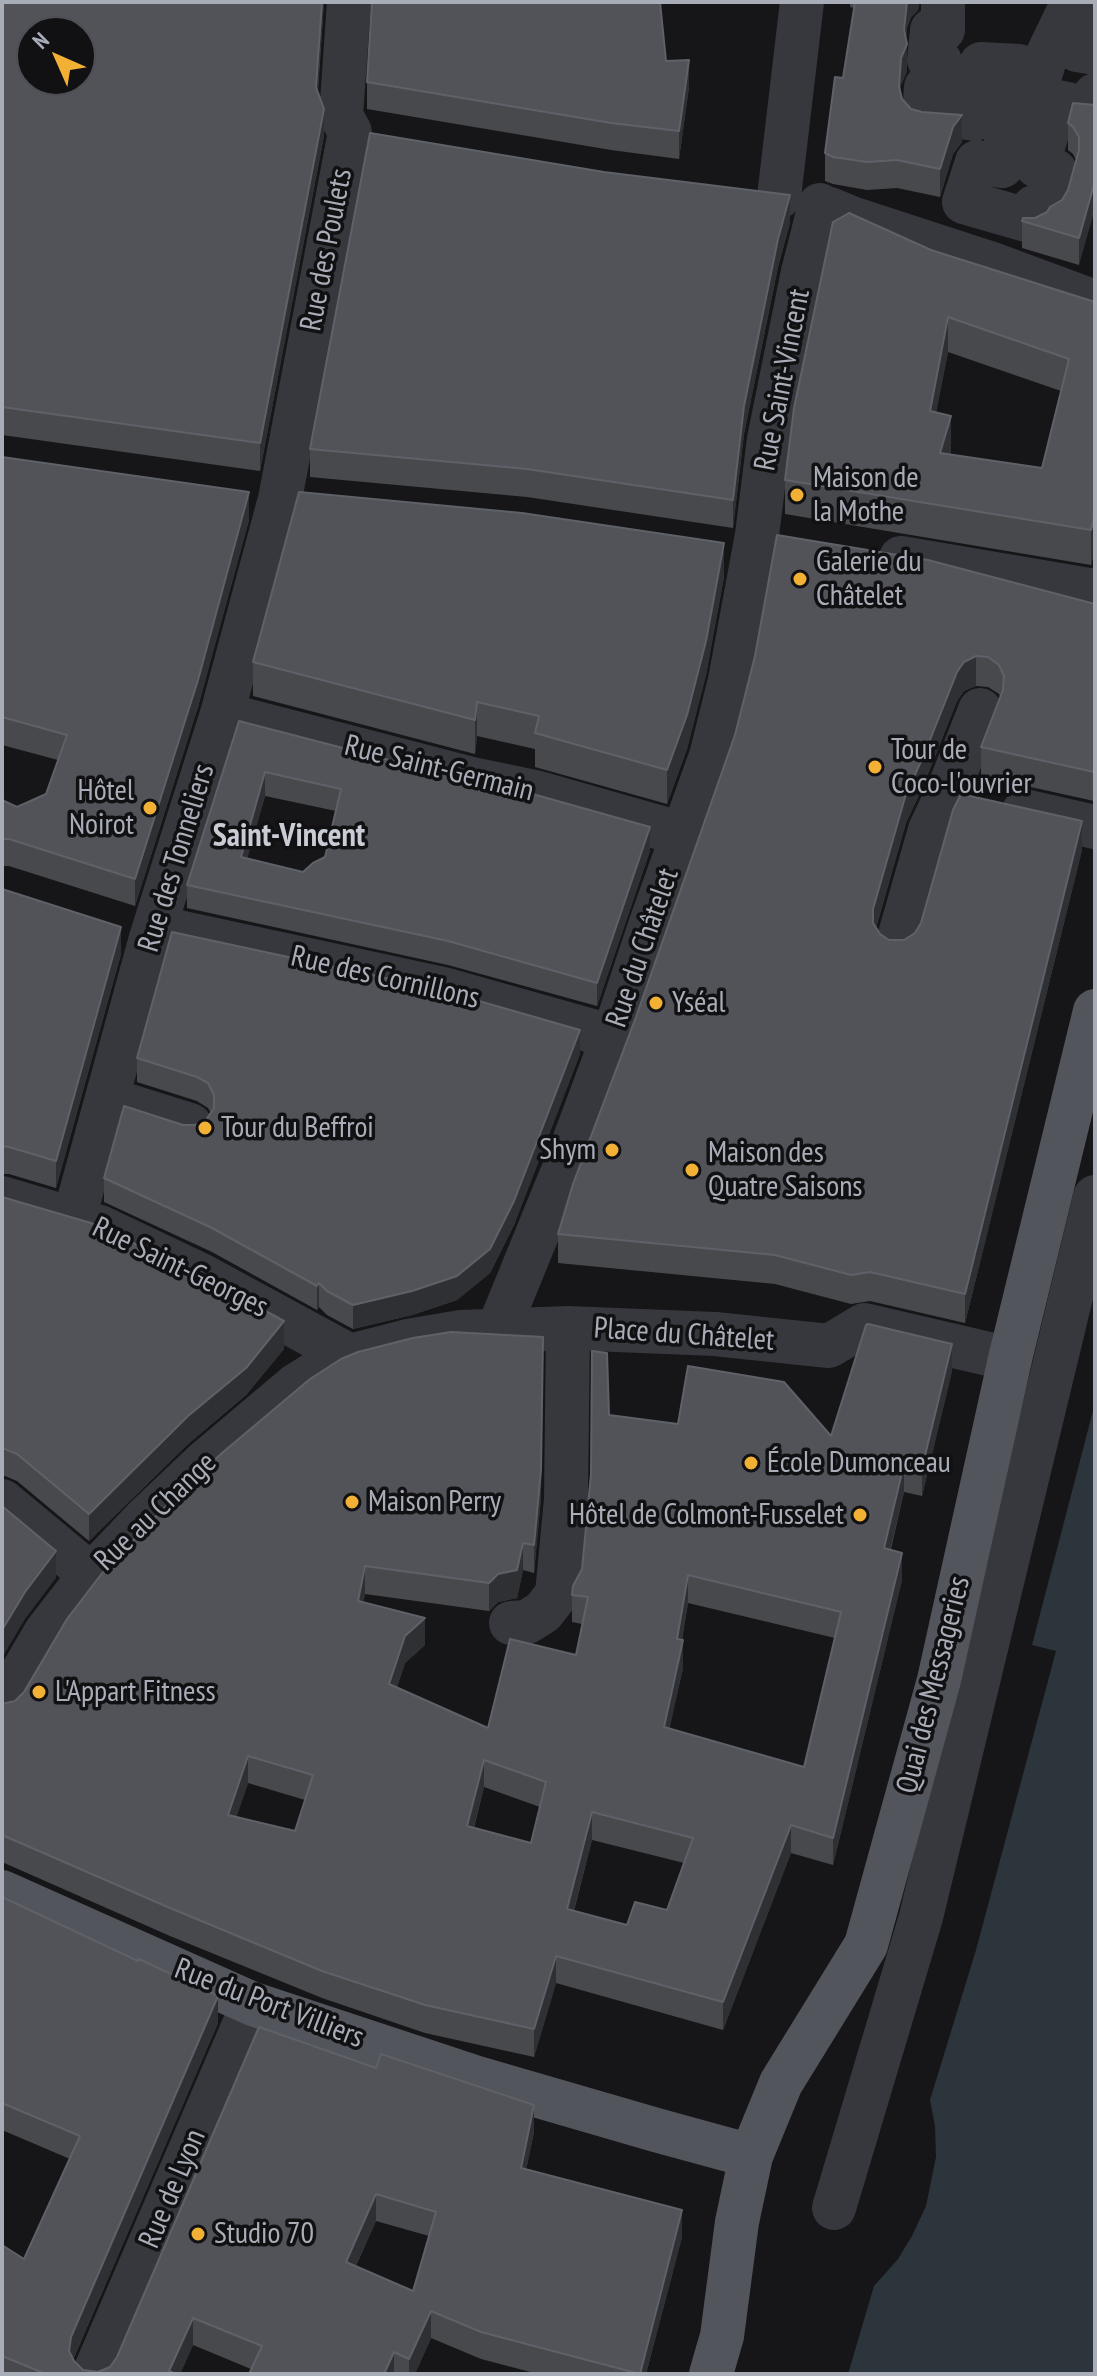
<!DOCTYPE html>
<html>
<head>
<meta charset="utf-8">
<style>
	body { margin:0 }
	#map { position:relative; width:1097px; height:2376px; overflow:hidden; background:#161618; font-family:"PT Sans Narrow",sans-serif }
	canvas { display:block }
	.frame { position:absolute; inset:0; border:4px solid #a8adb8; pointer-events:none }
	.north { position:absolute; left:16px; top:16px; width:80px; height:80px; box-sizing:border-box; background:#111113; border:2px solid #4d4f55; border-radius:50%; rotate:315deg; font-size:22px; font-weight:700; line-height:32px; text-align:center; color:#a8adb8 }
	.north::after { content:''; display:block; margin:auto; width:28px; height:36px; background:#f2b134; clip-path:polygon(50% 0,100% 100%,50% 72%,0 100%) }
</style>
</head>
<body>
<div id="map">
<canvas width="1097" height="2376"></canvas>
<div class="frame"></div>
<div class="north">N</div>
</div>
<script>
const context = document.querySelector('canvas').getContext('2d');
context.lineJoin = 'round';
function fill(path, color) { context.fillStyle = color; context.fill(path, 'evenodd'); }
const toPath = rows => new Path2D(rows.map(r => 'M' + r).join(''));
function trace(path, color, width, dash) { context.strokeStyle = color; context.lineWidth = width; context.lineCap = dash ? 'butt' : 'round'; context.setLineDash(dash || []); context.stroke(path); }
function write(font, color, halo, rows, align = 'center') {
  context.font = font + ' "PT Sans Narrow",sans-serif'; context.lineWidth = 7; context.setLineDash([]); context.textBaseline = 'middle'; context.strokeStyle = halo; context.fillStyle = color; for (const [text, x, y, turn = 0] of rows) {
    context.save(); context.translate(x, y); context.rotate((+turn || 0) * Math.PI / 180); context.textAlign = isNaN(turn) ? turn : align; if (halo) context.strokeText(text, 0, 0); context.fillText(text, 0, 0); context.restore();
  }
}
fill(toPath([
	[1095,1403,1095,2374,848,2374,874,2286,898,2259,912,2236,926,2206,936,2157,935,2126,930,2100,976,1950,1056,1651,1032,1645]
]), '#2c353c');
trace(toPath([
	[943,2,943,30,932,30,929,60,940,61,938,88,926,87,924,115,948,117,949,103,962,104,961,117,975,119,981,64,1019,66,1002,166,977,162,964,202,1030,221,1034,207,1044,210,1055,171,1037,166,1049,127,1041,125,1048,100,1091,109,1095,95],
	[1095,21,1085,20,1077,50,1095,53],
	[1030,111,1044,62,1073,2],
	[779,197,802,2],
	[830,209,854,219,992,264,1095,302],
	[901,558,1095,591],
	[222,714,472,779,535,792,682,834],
	[1024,811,1095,827],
	[155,927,443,989,613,1037],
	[897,945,930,830,947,794,980,710],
	[107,1099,190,1125],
	[2,1198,100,1227,201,1275,350,1356],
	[74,1218,151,938,222,714,280,499,350,132,341,116,349,2],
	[498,1330,563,1171,613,1037,650,926,711,756,730,680,757,535,769,439,803,272,820,205],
	[2,1501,91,1575],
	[511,1623,527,1622,543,1612,557,1594,566,1499,568,1328],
	[2,1707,46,1632,84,1583,146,1518,205,1462,295,1386,330,1364,350,1356,408,1341,461,1332,568,1328,715,1334,829,1346,864,1325,1010,1359],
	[834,2208,921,1917,1095,1197],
	[94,2374,253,2004]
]), '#37383d', 44);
trace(toPath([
	[2,1892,253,2004,477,2078,656,2130,751,2156],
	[711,2374,722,2336,737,2222,751,2156,781,2083,866,1945,939,1680,1010,1359,1095,1011]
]), '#53555c', 44);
fill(toPath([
	[2,2,324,2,318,91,324,136,260,471,2,435],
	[850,2,919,2,918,10,911,17,907,28,906,39,907,71,901,85,901,93,902,99,911,109,962,142,953,154,940,197,897,188,867,190,833,184,825,181,825,153,843,78,852,26,854,8,850,7],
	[666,61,689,87,679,159,611,150,367,109,367,82],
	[1095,105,1079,265,1022,248,1022,221,1035,218,1047,212,1062,200,1068,190,1076,160,1073,154,1068,150,1068,123],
	[790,223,778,267,744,434,733,528,527,497,310,477,310,449],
	[931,250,1095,302,1095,549,1091,565,785,514,785,480],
	[948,352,1061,391,1042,468,950,455,951,451,936,412],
	[2,457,249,520,198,707,135,906,9,866,2,866,2,800,17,807,46,794,58,760,2,745],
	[724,577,706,675,687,749,667,804,535,767,535,749,477,736,475,754,253,696,253,662],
	[1095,604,1095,796,1094,801,981,776,981,747,1000,697,999,694,988,687,976,686,964,691,957,701,924,784,906,823,876,928,880,934,889,940,904,940,1082,850,965,1323,870,1301,851,1304,775,1284,558,1263,558,1234,636,1017,735,735],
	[239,721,466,780,650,851,597,1006,448,965,187,908,187,885],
	[265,796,336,811,325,857,303,872,247,859],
	[2,889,121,954,56,1188,9,1174,2,1174],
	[580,1054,514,1225,490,1273,457,1300,412,1315,353,1329,327,1315,319,1307,317,1310,212,1252,104,1202,104,1178,183,1125,195,1125,206,1120,211,1113,208,1108,197,1101,137,1082,137,1058],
	[2,1197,284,1349,246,1395,188,1444,89,1541,17,1481,5,1476,2,1477],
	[952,1371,922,1496,904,1492,891,1549,902,1580,833,1865,791,1853,723,2030,556,1983,534,2057,425,2033,322,1998,170,1936,2,1862,2,1704,15,1701,541,1498,534,1573,523,1570,517,1598,498,1602,489,1611,365,1594,363,1602,425,1645,405,1663,397,1687,488,1728,576,1655,582,1624,572,1622,572,1595,582,1569,609,1415,678,1424,831,1436],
	[688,1603,835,1638,804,1767,669,1729,683,1668,682,1640],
	[248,1783,305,1800,295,1831,236,1817],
	[484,1787,540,1807,531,1843,474,1828],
	[592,1840,684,1863,667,1910,627,1925,574,1911],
	[2,1897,218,2023,73,2360,83,2370,98,2372,110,2367,117,2357,259,2027,534,2132,526,2170,682,2237,646,2374,538,2374,481,2359,431,2338,415,2374,249,2374,251,2369,193,2345,180,2374,2,2374,2,2245,24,2259,70,2159,2,2130],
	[376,2221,429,2236,413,2291,356,2266]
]), '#47494d');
fill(toPath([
	[322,2,324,2,316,114,316,87],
	[907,2,919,2,918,10,911,17,907,28,905,48,907,44,907,71,901,85,899,114,899,87],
	[689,60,689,87,679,159,679,131],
	[324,109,324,136,260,471,260,443],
	[962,115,962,142,953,154,940,197,940,169,953,127],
	[1095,181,1095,209,1079,265,1079,238],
	[790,195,790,223,778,267,744,434,733,528,733,500,744,406,778,239],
	[948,317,948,352,930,445,930,411],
	[951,416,951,451,940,488,940,453],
	[249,492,249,520,198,707,135,906,135,879],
	[1095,514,1095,549,1091,565,1091,530],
	[724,543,724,577,706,675,687,749,667,804,667,770],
	[976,656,976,686,964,691,957,701,924,784,906,823,873,938,873,909,906,794,957,672,964,662],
	[477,702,477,736,475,754,475,720],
	[1095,767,1095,796,1094,801,1094,772],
	[265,772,265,796,241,881,241,857],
	[1082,821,1082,850,965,1323,965,1294],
	[650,827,650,851,597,1006,597,983],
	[121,927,121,954,56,1188,56,1161],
	[580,1030,580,1054,514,1225,490,1273,457,1300,412,1315,353,1329,353,1305],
	[319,1283,319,1307,317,1310,317,1286],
	[284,1321,284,1349,246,1395,188,1444,89,1541,89,1514],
	[952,1344,952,1371,922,1496,922,1468],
	[543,1365,541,1498,534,1573,534,1545],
	[904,1464,904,1492,884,1575,884,1548],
	[523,1543,523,1570,517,1598,498,1602,489,1611,489,1583],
	[56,1551,56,1578,25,1619,2,1658,2,1630,25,1592],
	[902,1553,902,1580,833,1865,833,1838],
	[365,1566,365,1594,358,1628,358,1601],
	[688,1575,688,1603,677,1666,677,1639],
	[425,1618,425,1645,405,1663,389,1711,389,1684,405,1636],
	[683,1640,683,1668,664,1754,664,1727],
	[248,1756,248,1783,228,1843,228,1815],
	[484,1760,484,1787,467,1853,467,1826],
	[592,1812,592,1840,567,1936,567,1909],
	[791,1825,791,1853,723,2030,723,2002],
	[556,1956,556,1983,534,2057,534,2029],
	[218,1996,218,2023,71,2364,69,2351,71,2337],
	[534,2105,534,2132,521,2195,521,2168],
	[376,2194,376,2221,346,2288,346,2262],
	[682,2210,682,2237,646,2374,640,2374],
	[431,2311,431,2338,415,2374,409,2374,409,2359],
	[193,2318,193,2345,180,2374,169,2374,169,2371],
	[394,2352,394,2374,384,2374]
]), '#2f3033');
const building = toPath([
	[2,2,322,2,316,87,324,109,260,443,2,407,2,2],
	[32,32,80,32,80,80,32,80,32,32],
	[372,2,660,2,666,61,689,60,679,131,611,123,367,82,372,2],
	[855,2,907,2,904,30,907,44,901,58,899,87,902,99,911,109,922,112,962,115,953,127,940,169,897,160,867,162,833,157,825,153,835,77,843,78,855,2],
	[1073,103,1095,105,1095,181,1079,238,1022,221,1023,218,1035,218,1047,212,1050,207,1062,200,1068,190,1079,150,1079,137,1073,127,1068,123,1073,103],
	[370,133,604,172,790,195,778,239,744,406,733,500,527,469,310,449,370,133],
	[849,213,931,250,1095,302,1095,514,1091,530,785,480,794,408,833,222,849,213],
	[948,317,1069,359,1042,468,940,453,951,416,930,411,948,317],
	[2,457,249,492,198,680,135,879,9,839,2,839,2,800,17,807,46,794,67,735,2,717,2,457],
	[299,492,522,513,724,543,706,641,687,715,667,770,535,733,539,716,477,702,475,720,253,662,299,492],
	[777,535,928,560,1095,604,1095,767,1094,772,981,747,1003,690,1004,676,999,665,988,657,976,656,964,662,957,672,924,755,906,794,873,909,873,923,880,934,889,940,904,940,915,933,921,923,953,810,961,794,1082,821,965,1294,870,1272,851,1275,775,1255,558,1234,573,1184,636,1017,735,735,755,656,777,535],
	[239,721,466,780,529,793,650,827,597,983,448,941,187,885,239,721],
	[265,772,341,789,325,857,313,863,303,872,241,857,265,772],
	[2,889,121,927,56,1161,9,1147,2,1146,2,889],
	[172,932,437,989,580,1030,514,1201,490,1249,457,1276,412,1291,353,1305,327,1291,319,1283,317,1286,212,1228,104,1178,124,1106,183,1125,195,1125,206,1120,214,1108,214,1095,208,1083,197,1077,137,1058,172,932],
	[2,1197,91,1223,190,1270,284,1321,246,1368,188,1416,89,1514,17,1454,5,1449,2,1449,2,1197],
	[868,1324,952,1344,922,1468,904,1464,884,1548,902,1553,833,1838,791,1825,723,2002,556,1956,534,2029,425,2005,322,1971,170,1908,2,1835,2,1704,15,1701,24,1692,67,1619,103,1572,164,1508,222,1453,310,1379,341,1359,358,1352,413,1338,451,1332,543,1337,541,1470,534,1545,523,1543,517,1570,498,1574,489,1583,365,1566,358,1601,425,1618,405,1636,389,1684,488,1728,510,1639,576,1655,588,1597,572,1595,573,1586,582,1569,591,1474,592,1351,607,1353,609,1415,678,1424,688,1366,784,1382,831,1436,866,1325,868,1324],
	[688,1575,841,1612,804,1767,664,1727,683,1640,677,1639,688,1575],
	[248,1756,313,1775,295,1831,228,1815,248,1756],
	[484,1760,546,1782,531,1843,467,1826,484,1760],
	[592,1812,693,1838,667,1910,635,1902,627,1925,567,1909,592,1812],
	[2,1506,56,1551,25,1592,2,1630,2,1506],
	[2,1897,138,1961,139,1959,218,1996,71,2337,69,2351,74,2361,83,2370,98,2372,110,2367,117,2357,259,2027,376,2068,381,2054,534,2105,521,2168,682,2210,640,2374,481,2332,431,2311,409,2359,394,2352,384,2374,249,2374,262,2346,193,2318,169,2371,176,2374,46,2374,2,2356,2,2245,24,2259,80,2136,2,2103,2,1897],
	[376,2194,436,2212,413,2291,346,2262,376,2194]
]);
fill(building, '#525359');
trace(building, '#5f6168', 2);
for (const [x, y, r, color] of [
	[797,495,8,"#f2b134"],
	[800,579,8,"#f2b134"],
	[875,767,8,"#f2b134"],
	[150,808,8,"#f2b134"],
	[656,1003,8,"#f2b134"],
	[205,1128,8,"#f2b134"],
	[612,1150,8,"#f2b134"],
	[692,1170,8,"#f2b134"],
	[751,1463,8,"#f2b134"],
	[352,1502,8,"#f2b134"],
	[860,1515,8,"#f2b134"],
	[39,1692,8,"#f2b134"],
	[198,2234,8,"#f2b134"]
]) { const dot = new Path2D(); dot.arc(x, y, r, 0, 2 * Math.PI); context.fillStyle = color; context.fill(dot); trace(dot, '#111113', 3); }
write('30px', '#a8adb8', '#111113', [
	["Rue des Poulets",327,250,-79],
	["Rue Saint-Vincent",783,380,-79],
	["Rue Saint-Germain",439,769,14],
	["Rue des Tonneliers",177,858,-73],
	["Rue du Châtelet",643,948,-71],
	["Rue des Cornillons",385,978,13],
	["Rue Saint-Georges",180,1268,26],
	["Place du Châtelet",684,1335,4],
	["Rue au Change",156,1512,-44],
	["Quai des Messageries",934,1685,-76],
	["Rue du Port Villiers",269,2004,21],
	["Rue de Lyon",173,2189,-67]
]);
write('30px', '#a8adb8', '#111113', [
	["Maison de",813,478],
	["la Mothe",813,512],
	["Galerie du",816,562],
	["Châtelet",816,596],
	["Tour de",891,750],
	["Coco-l'ouvrier",891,784],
	["Hôtel",134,791,"right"],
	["Noirot",134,825,"right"],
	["Yséal",672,1003],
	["Tour du Beffroi",221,1128],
	["Shym",596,1150,"right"],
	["Maison des",708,1153],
	["Quatre Saisons",708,1187],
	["École Dumonceau",767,1463],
	["Maison Perry",368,1502],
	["Hôtel de Colmont-Fusselet",844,1515,"right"],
	["L'Appart Fitness",55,1692],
	["Studio 70",214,2234]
], 'left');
write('bold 32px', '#c9ccd4', '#111113', [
	["Saint-Vincent",289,837]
]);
</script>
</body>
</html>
